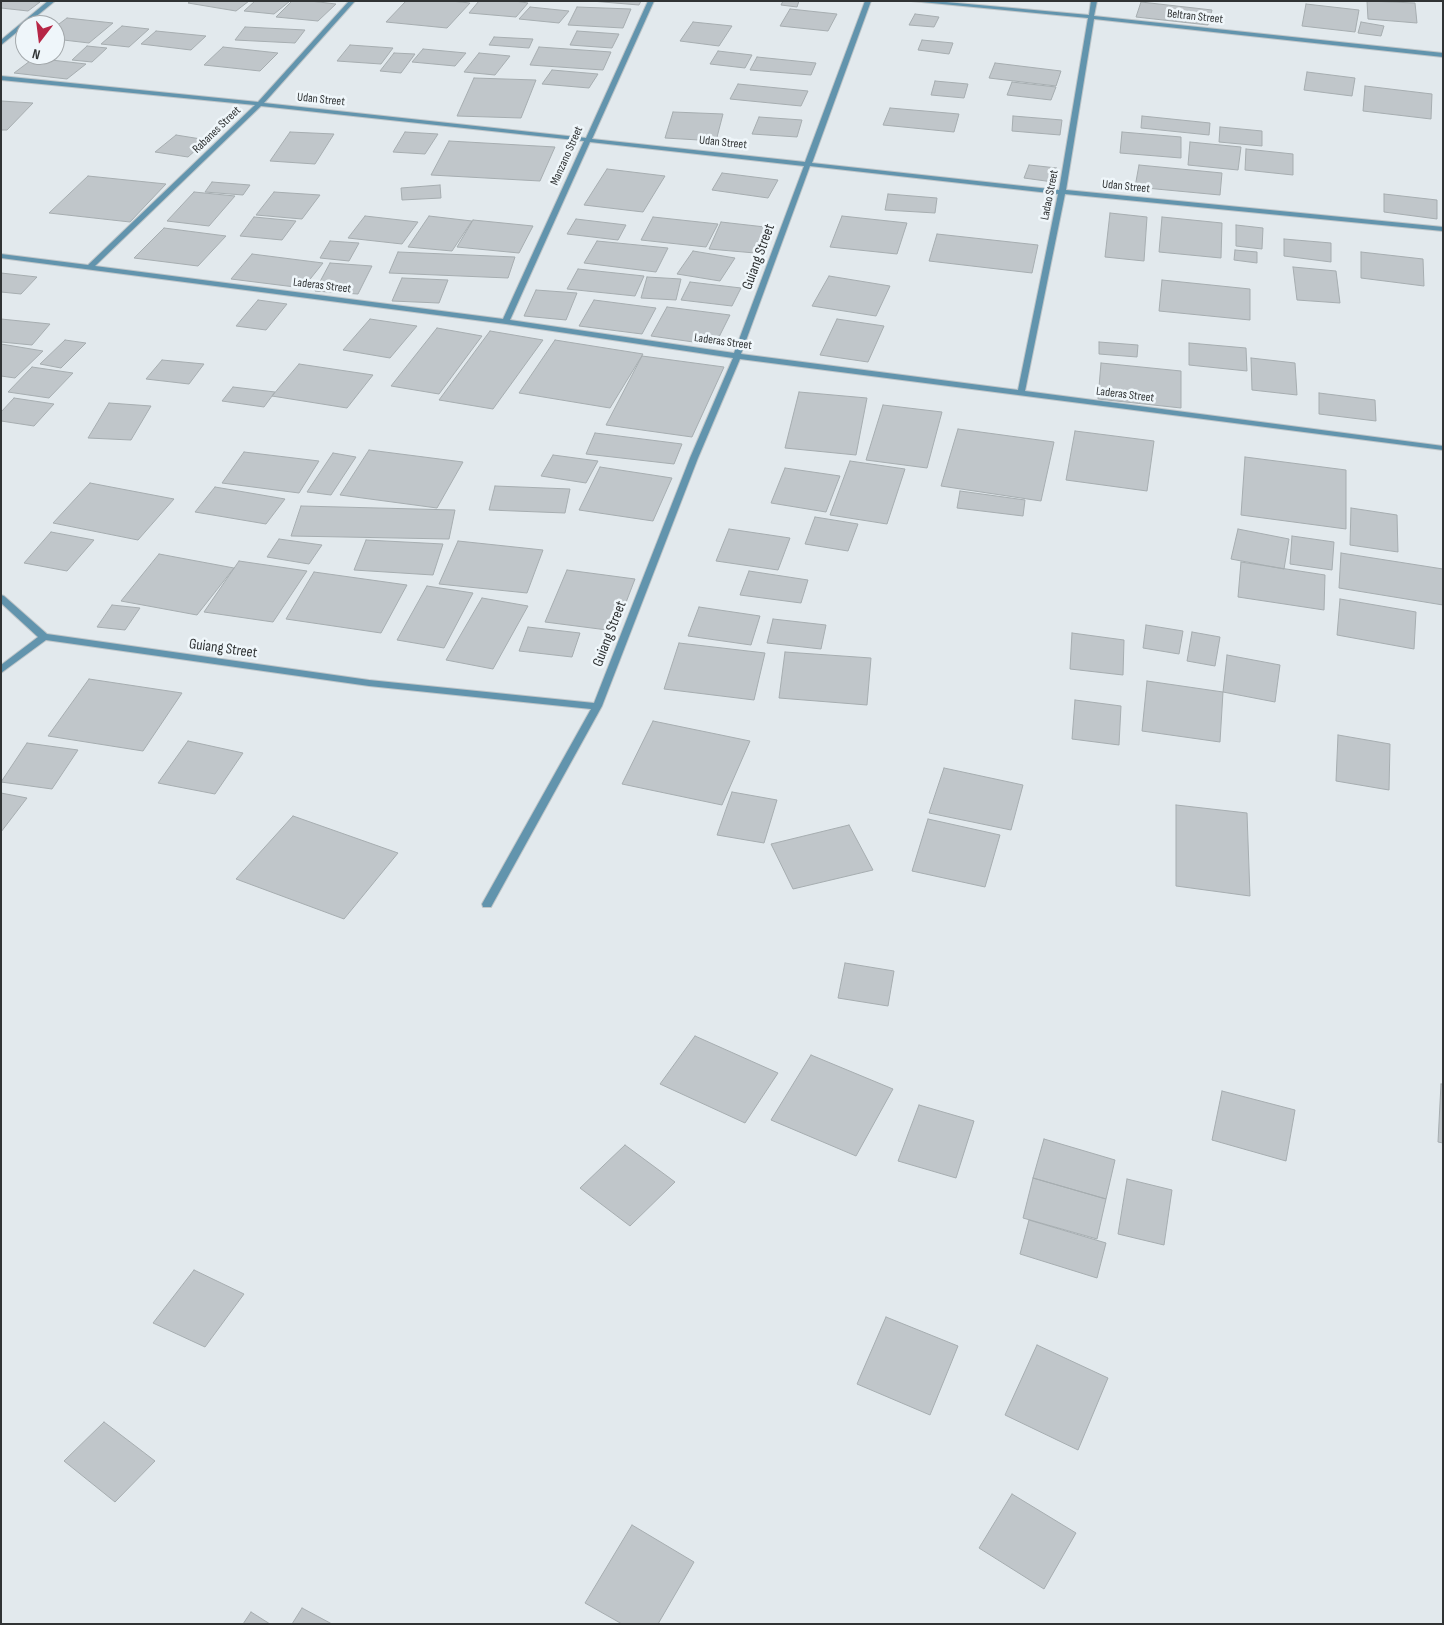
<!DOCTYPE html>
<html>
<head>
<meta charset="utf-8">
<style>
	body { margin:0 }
	#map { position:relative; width:1444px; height:1625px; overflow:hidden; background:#e2e9ed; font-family:"Sofia Sans Condensed",sans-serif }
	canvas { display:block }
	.frame { position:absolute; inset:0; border:2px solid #303334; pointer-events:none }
	.north { position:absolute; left:15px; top:15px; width:50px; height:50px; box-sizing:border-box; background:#eff6fa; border:1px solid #a3a8ab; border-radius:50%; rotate:195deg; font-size:14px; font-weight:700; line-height:20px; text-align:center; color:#303334 }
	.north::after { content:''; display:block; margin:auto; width:18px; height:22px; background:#b72646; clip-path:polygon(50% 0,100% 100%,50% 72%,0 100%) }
</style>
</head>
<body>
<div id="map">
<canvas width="1444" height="1625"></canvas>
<div class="frame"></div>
<div class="north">N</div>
</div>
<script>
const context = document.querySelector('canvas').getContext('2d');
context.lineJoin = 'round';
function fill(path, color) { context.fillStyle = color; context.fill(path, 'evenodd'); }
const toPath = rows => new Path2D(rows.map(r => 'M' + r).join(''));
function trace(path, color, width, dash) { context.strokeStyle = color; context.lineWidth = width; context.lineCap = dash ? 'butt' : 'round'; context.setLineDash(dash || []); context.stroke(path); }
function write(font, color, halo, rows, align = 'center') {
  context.font = font + ' "Sofia Sans Condensed",sans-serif'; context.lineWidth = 5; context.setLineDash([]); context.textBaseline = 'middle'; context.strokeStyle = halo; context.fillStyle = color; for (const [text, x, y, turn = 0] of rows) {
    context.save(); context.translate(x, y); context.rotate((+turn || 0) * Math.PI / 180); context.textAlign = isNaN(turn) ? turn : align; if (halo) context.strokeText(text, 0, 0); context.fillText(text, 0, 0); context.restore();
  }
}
const building = toPath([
	[1,1,28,1,40,2,28,11,1,8,1,1],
	[191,1,249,1,236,11,188,3,191,1],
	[255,1,290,1,274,14,244,11,255,1],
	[292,1,310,1,336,4,318,21,276,17,292,1],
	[406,1,451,1,470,3,447,28,386,22,406,1],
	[479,1,515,1,528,3,516,17,469,13,479,1],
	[591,1,641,1,639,5,591,1],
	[783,1,799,1,797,7,781,5,783,1],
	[1367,1,1415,3,1417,23,1368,19,1367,1],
	[1141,2,1212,10,1208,25,1136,17,1141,2],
	[1306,4,1359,10,1355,32,1302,26,1306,4],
	[530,7,569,11,559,23,519,19,530,7],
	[577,7,631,9,623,28,568,25,577,7],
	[790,9,837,14,828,31,780,26,790,9],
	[915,14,939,17,934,27,909,25,915,14],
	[67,18,113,23,89,43,55,39,55,27,67,18],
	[693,22,732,26,719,46,680,41,693,22],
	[1361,22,1384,26,1381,36,1358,33,1361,22],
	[122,26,149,29,129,47,101,44,122,26],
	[245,27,305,30,295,43,235,40,245,27],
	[156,31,206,36,191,50,141,44,156,31],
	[577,31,619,34,612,48,570,45,577,31],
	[494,37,533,39,529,48,489,45,494,37],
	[922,40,953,43,949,54,918,50,922,40],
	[350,45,393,48,381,64,337,61,350,45],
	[87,46,107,48,92,62,72,60,87,46],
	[223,47,278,53,260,71,204,65,223,47],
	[539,47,611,52,603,70,530,65,539,47],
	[423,49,466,53,455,66,412,62,423,49],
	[718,51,752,55,745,68,710,64,718,51],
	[394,53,415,54,401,73,380,71,394,53],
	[479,53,510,56,495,75,464,72,479,53],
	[757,57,816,63,811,75,750,70,757,57],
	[34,58,86,64,67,79,14,73,34,58],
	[995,63,1061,71,1056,86,989,78,995,63],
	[552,70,598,74,589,88,542,84,552,70],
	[1307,72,1355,78,1352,96,1304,90,1307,72],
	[474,78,536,80,521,118,457,116,474,78],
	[935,81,968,84,964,98,931,95,935,81],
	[1012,82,1056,87,1051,100,1007,95,1012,82],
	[738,84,808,91,801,106,730,99,738,84],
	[1365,86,1432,94,1431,119,1363,111,1365,86],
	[1,101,33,103,7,130,1,130,1,101],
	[890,108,959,114,954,132,883,125,890,108],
	[673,112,723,114,716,141,665,138,673,112],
	[1013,116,1062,120,1060,135,1012,131,1013,116],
	[1142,116,1210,123,1209,135,1141,128,1142,116],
	[759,117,802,120,797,137,752,134,759,117],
	[1220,127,1262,131,1262,146,1219,142,1220,127],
	[290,132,334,134,315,164,270,161,290,132],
	[405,132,438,134,425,154,393,152,405,132],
	[1122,132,1181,137,1181,158,1120,153,1122,132],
	[176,135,207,140,188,157,155,152,176,135],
	[449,141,555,147,540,181,431,175,449,141],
	[1190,142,1241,147,1238,170,1188,165,1190,142],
	[1246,149,1293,154,1293,175,1245,170,1246,149],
	[1029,165,1057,168,1053,182,1024,178,1029,165],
	[1139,165,1222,173,1220,195,1135,187,1139,165],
	[607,169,665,176,643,212,584,205,607,169],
	[722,173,778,180,768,198,712,190,722,173],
	[88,176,166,184,130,222,49,213,88,176],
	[212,182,250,185,243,195,205,192,212,182],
	[440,185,441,198,402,200,401,188,440,185],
	[194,192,235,196,209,226,167,221,194,192],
	[274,192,320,195,302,219,256,215,274,192],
	[888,194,937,198,935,213,885,210,888,194],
	[1384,194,1437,200,1437,219,1384,212,1384,194],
	[1110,213,1147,217,1144,261,1105,257,1110,213],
	[365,216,418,222,402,244,348,238,365,216],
	[429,216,472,221,452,251,408,247,429,216],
	[842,216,907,223,897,254,830,247,842,216],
	[254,217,296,221,282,240,240,236,254,217],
	[653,217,718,224,706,247,641,240,653,217],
	[1162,217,1222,223,1221,258,1159,252,1162,217],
	[576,219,626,225,618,240,567,234,576,219],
	[473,220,533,226,519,253,457,247,473,220],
	[721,222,765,227,755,253,709,249,721,222],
	[1236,225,1263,228,1262,249,1236,246,1236,225],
	[164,228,226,236,198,266,134,258,164,228],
	[937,234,1038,245,1032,273,929,261,937,234],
	[1284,239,1331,243,1331,262,1284,256,1284,239],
	[330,241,359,243,349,261,320,258,330,241],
	[597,241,668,248,656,272,584,263,597,241],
	[1235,250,1257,252,1257,263,1234,260,1235,250],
	[693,251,735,258,720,281,677,274,693,251],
	[398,252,515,257,508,278,389,273,398,252],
	[1361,252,1423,259,1424,286,1361,278,1361,252],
	[252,254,323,263,303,288,231,279,252,254],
	[330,263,372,266,358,294,315,291,330,263],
	[1293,267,1336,271,1340,303,1297,300,1293,267],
	[578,269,644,276,635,296,567,289,578,269],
	[1,273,37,277,21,294,1,292,1,273],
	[829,276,890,286,876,316,812,306,829,276],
	[647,277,681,279,676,300,641,298,647,277],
	[402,278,448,280,439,303,392,301,402,278],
	[1162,280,1250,289,1250,320,1159,311,1162,280],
	[690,282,741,288,732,306,681,300,690,282],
	[536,290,577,293,566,320,524,316,536,290],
	[258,300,287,304,266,330,236,326,258,300],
	[594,300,656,308,642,334,579,326,594,300],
	[667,307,730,315,715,345,651,336,667,307],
	[1,319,50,324,32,345,1,342,1,319],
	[370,319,417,326,390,358,343,350,370,319],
	[837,319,884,326,868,362,820,355,837,319],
	[437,328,482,336,439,394,391,386,437,328],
	[490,331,543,340,493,409,439,400,490,331],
	[65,340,86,343,61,368,40,364,65,340],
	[555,340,643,354,610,408,519,393,555,340],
	[1099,342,1138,345,1137,357,1099,354,1099,342],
	[1189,343,1246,348,1247,371,1189,365,1189,343],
	[1,344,43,351,15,378,1,376,1,344],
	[642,356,724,367,692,437,606,425,642,356],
	[1251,358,1295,363,1297,395,1252,390,1251,358],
	[162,360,204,364,189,384,146,379,162,360],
	[1101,363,1181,371,1181,408,1098,399,1101,363],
	[299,364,373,375,347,408,272,396,299,364],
	[32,367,73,373,49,398,8,392,32,367],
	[233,387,275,392,264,407,222,401,233,387],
	[799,392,867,398,856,455,785,448,799,392],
	[1319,393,1375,400,1376,421,1319,414,1319,393],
	[14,398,54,404,34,426,1,421,1,412,14,398],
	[109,403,151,406,131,440,88,438,109,403],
	[883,405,942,412,927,468,866,460,883,405],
	[958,429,1054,442,1041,501,941,486,958,429],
	[1075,431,1154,441,1147,491,1066,480,1075,431],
	[595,433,682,444,674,464,586,454,595,433],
	[369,450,463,462,437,508,340,495,369,450],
	[244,452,319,461,299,493,222,483,244,452],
	[333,453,356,457,331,495,307,492,333,453],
	[553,455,598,461,586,483,541,476,553,455],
	[1245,457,1346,470,1346,529,1241,515,1245,457],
	[850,461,905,469,887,524,830,515,850,461],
	[600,467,672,478,653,521,579,510,600,467],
	[785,468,840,476,826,512,771,503,785,468],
	[90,483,174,499,138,540,53,523,90,483],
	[495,486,570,489,565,513,489,510,495,486],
	[215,487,285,499,266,524,195,512,215,487],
	[960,491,1025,500,1023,516,957,508,960,491],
	[301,506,455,510,449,539,291,536,301,506],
	[1351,508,1397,515,1398,552,1350,545,1351,508],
	[815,517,858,524,848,551,805,544,815,517],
	[729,529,790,538,778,570,716,561,729,529],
	[1238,529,1289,539,1284,569,1231,559,1238,529],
	[51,532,94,540,67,571,24,563,51,532],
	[1292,536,1334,542,1332,570,1290,564,1292,536],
	[279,539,322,545,309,564,267,557,279,539],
	[366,540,443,544,433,575,354,570,366,540],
	[458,541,543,550,527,593,439,584,458,541],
	[1341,553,1443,569,1443,605,1339,588,1341,553],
	[159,554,234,568,197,615,121,601,159,554],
	[239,561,307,571,273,622,204,612,239,561],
	[1241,562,1325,575,1324,610,1238,597,1241,562],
	[567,570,635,579,615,631,545,622,567,570],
	[749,571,808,580,801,603,740,595,749,571],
	[314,572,407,585,381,633,286,619,314,572],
	[427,586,473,593,444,648,397,640,427,586],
	[482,598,528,606,493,669,446,660,482,598],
	[1340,599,1416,612,1414,649,1337,635,1340,599],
	[112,605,140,608,125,630,97,627,112,605],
	[699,607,760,616,751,645,688,636,699,607],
	[773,619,826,625,821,649,767,643,773,619],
	[1146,625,1183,631,1179,654,1143,648,1146,625],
	[528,627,580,633,572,657,519,651,528,627],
	[1192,632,1220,637,1215,666,1187,661,1192,632],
	[1072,633,1124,640,1123,675,1070,669,1072,633],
	[679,643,765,653,754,700,664,689,679,643],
	[785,652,871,658,867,705,779,698,785,652],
	[1227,655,1280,665,1275,702,1223,692,1227,655],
	[89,679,182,693,143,751,48,736,89,679],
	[1147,681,1223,692,1220,742,1142,731,1147,681],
	[1075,700,1121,706,1119,745,1072,739,1075,700],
	[653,721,750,741,722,805,622,784,653,721],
	[1338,735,1390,744,1389,790,1336,781,1338,735],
	[188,741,243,753,215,794,158,783,188,741],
	[27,743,78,750,52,789,1,782,27,743],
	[944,768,1023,785,1011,830,929,813,944,768],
	[732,792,777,800,764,843,717,835,732,792],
	[1,793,27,798,1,832,1,793],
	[1176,805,1247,813,1250,896,1176,886,1176,805],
	[293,816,398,853,344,919,236,879,293,816],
	[928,819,1000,835,985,887,912,871,928,819],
	[849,825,873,870,793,889,771,844,849,825],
	[845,963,894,971,888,1006,838,998,845,963],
	[695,1036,778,1073,745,1123,660,1084,695,1036],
	[811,1055,893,1089,856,1156,771,1120,811,1055],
	[1441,1084,1443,1084,1443,1143,1438,1142,1441,1084],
	[1222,1091,1295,1110,1286,1161,1212,1140,1222,1091],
	[919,1105,974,1121,956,1178,898,1161,919,1105],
	[1044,1139,1115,1160,1106,1199,1033,1178,1044,1139],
	[625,1145,675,1182,630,1226,580,1188,625,1145],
	[1033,1178,1106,1199,1097,1239,1023,1218,1033,1178],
	[1127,1179,1172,1190,1164,1245,1118,1234,1127,1179],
	[1029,1220,1106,1243,1097,1278,1020,1254,1029,1220],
	[194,1270,244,1294,205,1347,153,1323,194,1270],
	[886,1317,958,1346,930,1415,857,1384,886,1317],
	[1037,1345,1108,1378,1078,1450,1005,1415,1037,1345],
	[104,1422,155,1461,115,1502,64,1461,104,1422],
	[1012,1494,1076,1533,1044,1589,979,1548,1012,1494],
	[632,1525,694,1562,658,1624,622,1624,585,1603,632,1525],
	[302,1608,332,1624,292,1624,302,1608],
	[251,1612,270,1624,243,1624,251,1612]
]);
fill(building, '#c0c6ca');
trace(building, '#a6adb0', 1);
const minor = toPath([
	[48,1,55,1,1,45,1,40,48,1],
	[349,1,355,1,264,103,586,138,648,1,654,1,592,139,805,162,865,1,871,1,812,163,1059,190,1088,18,911,1,935,1,1089,15,1091,1,1097,1,1094,16,1443,53,1443,57,1094,19,1066,190,1443,227,1443,231,1065,194,1025,391,1443,446,1443,450,740,359,698,458,602,706,491,907,483,907,482,904,591,709,369,686,46,640,1,673,1,665,38,637,1,603,1,595,4,596,47,634,369,680,594,703,690,458,733,358,506,324,1,258,1,254,88,265,255,105,1,80,1,76,258,102,349,1],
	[261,106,584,141,503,319,95,266,261,106],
	[590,142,804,166,734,353,510,320,590,142],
	[810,166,1058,194,1018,390,741,354,810,166]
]);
trace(minor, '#bec5c8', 2);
fill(minor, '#6294ad');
write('12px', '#303334', '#eff6fa', [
	["Beltran Street",1195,17,6],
	["Udan Street",321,100,6],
	["Rabanes Street",217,130,-44],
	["Udan Street",723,143,6],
	["Manzano Street",567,156,-66],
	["Udan Street",1126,187,6],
	["Ladao Street",1050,195,-79],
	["Laderas Street",322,286,7],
	["Laderas Street",723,342,8],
	["Laderas Street",1125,395,7]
]);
write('15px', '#303334', '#eff6fa', [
	["Guiang Street",759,257,-70],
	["Guiang Street",610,634,-69],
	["Guiang Street",223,649,8]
]);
</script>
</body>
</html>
